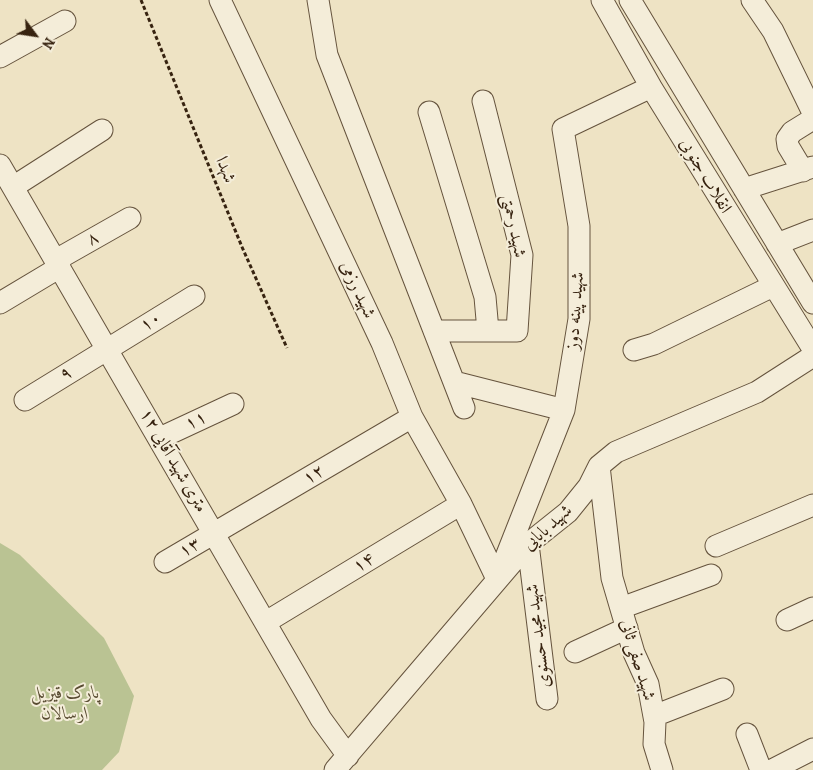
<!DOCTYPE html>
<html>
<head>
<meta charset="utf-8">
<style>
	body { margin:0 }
	#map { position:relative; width:813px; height:770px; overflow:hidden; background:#eee3c4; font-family:Alegreya,serif }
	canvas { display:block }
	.north { position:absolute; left:10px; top:10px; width:50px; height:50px; -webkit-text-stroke:4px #f4edd9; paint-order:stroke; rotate:121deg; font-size:14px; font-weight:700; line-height:20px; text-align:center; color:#372310 }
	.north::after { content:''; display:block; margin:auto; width:18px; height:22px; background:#372310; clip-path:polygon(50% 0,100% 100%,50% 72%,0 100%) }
</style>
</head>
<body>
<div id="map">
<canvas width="813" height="770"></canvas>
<div class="north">N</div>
</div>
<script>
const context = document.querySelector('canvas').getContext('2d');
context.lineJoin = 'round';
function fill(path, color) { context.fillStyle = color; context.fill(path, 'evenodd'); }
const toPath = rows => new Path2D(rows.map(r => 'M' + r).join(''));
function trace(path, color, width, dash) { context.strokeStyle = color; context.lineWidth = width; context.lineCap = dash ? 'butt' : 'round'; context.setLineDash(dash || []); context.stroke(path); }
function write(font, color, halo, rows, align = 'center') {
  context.font = font + ' Alegreya,Amiri,serif'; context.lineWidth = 4; context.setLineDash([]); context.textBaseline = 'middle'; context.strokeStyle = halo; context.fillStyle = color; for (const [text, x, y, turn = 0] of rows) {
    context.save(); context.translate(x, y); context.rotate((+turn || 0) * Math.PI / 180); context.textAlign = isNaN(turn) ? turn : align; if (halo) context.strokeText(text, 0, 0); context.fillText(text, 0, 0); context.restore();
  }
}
fill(toPath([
	[0,543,20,555,104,638,134,696,119,752,102,770,0,770]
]), '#bac393');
const minor = toPath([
	[220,0,382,343,412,417,461,504,497,579],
	[318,0,327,55,464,408],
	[602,0,651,87,813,349],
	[630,0,813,303],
	[752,0,773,31,813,113],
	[0,57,65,21],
	[429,112,485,297,488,331],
	[0,165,321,719,348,756],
	[803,171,788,146,787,139,792,132,813,119],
	[13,187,102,130],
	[744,189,813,167],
	[777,244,813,230],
	[56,260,130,218],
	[0,303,60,267],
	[434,331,517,331,522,255,483,101],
	[634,350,654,344,773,286],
	[454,382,564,410],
	[25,400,194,296],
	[160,438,233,404],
	[599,466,612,578,634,653,648,684,655,722,654,744,662,770],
	[528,544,547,699],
	[716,546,813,505],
	[165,562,412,417],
	[502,567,564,410,579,319,579,226,563,129,651,87],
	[621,608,711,575],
	[787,620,813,608],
	[266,622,461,504],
	[575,652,627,628],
	[654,716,723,689],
	[747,734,761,770],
	[335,770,528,544,568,512,589,486,599,466,616,452,757,392,813,356],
	[772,770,813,749]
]);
trace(minor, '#65533d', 23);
trace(toPath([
	[141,0,242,247,287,348]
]), '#372310', 3, [4, 2.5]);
trace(minor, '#f4edd9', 21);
write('18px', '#372310', '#f4edd9', [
	["شهدا",225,170,68],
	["انقلاب جنوبی",705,176,59],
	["شهید رحمتی",513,226,78],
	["۸",93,239,-29],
	["شهید رزمی",357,290,65],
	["شهید پینه دوز",576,311,-86],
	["۱۰",151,322,-32],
	["۹",66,374,-32],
	["۱۱",196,421,-25],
	["۱۲ متری شهید آقایی",173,461,60],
	["۱۲",314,475,-31],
	["شهید بابایی",548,528,-42],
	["۱۳",190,548,-30],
	["۱۴",364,563,-31],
	["شهید مجید حسنوی",539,636,-97],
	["شهید صفی ثانی",637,660,73]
]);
write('italic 18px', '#584b31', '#f4edd9', [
	["پارک قیزیل",65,694],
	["ارسالان",65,715]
]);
</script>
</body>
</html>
